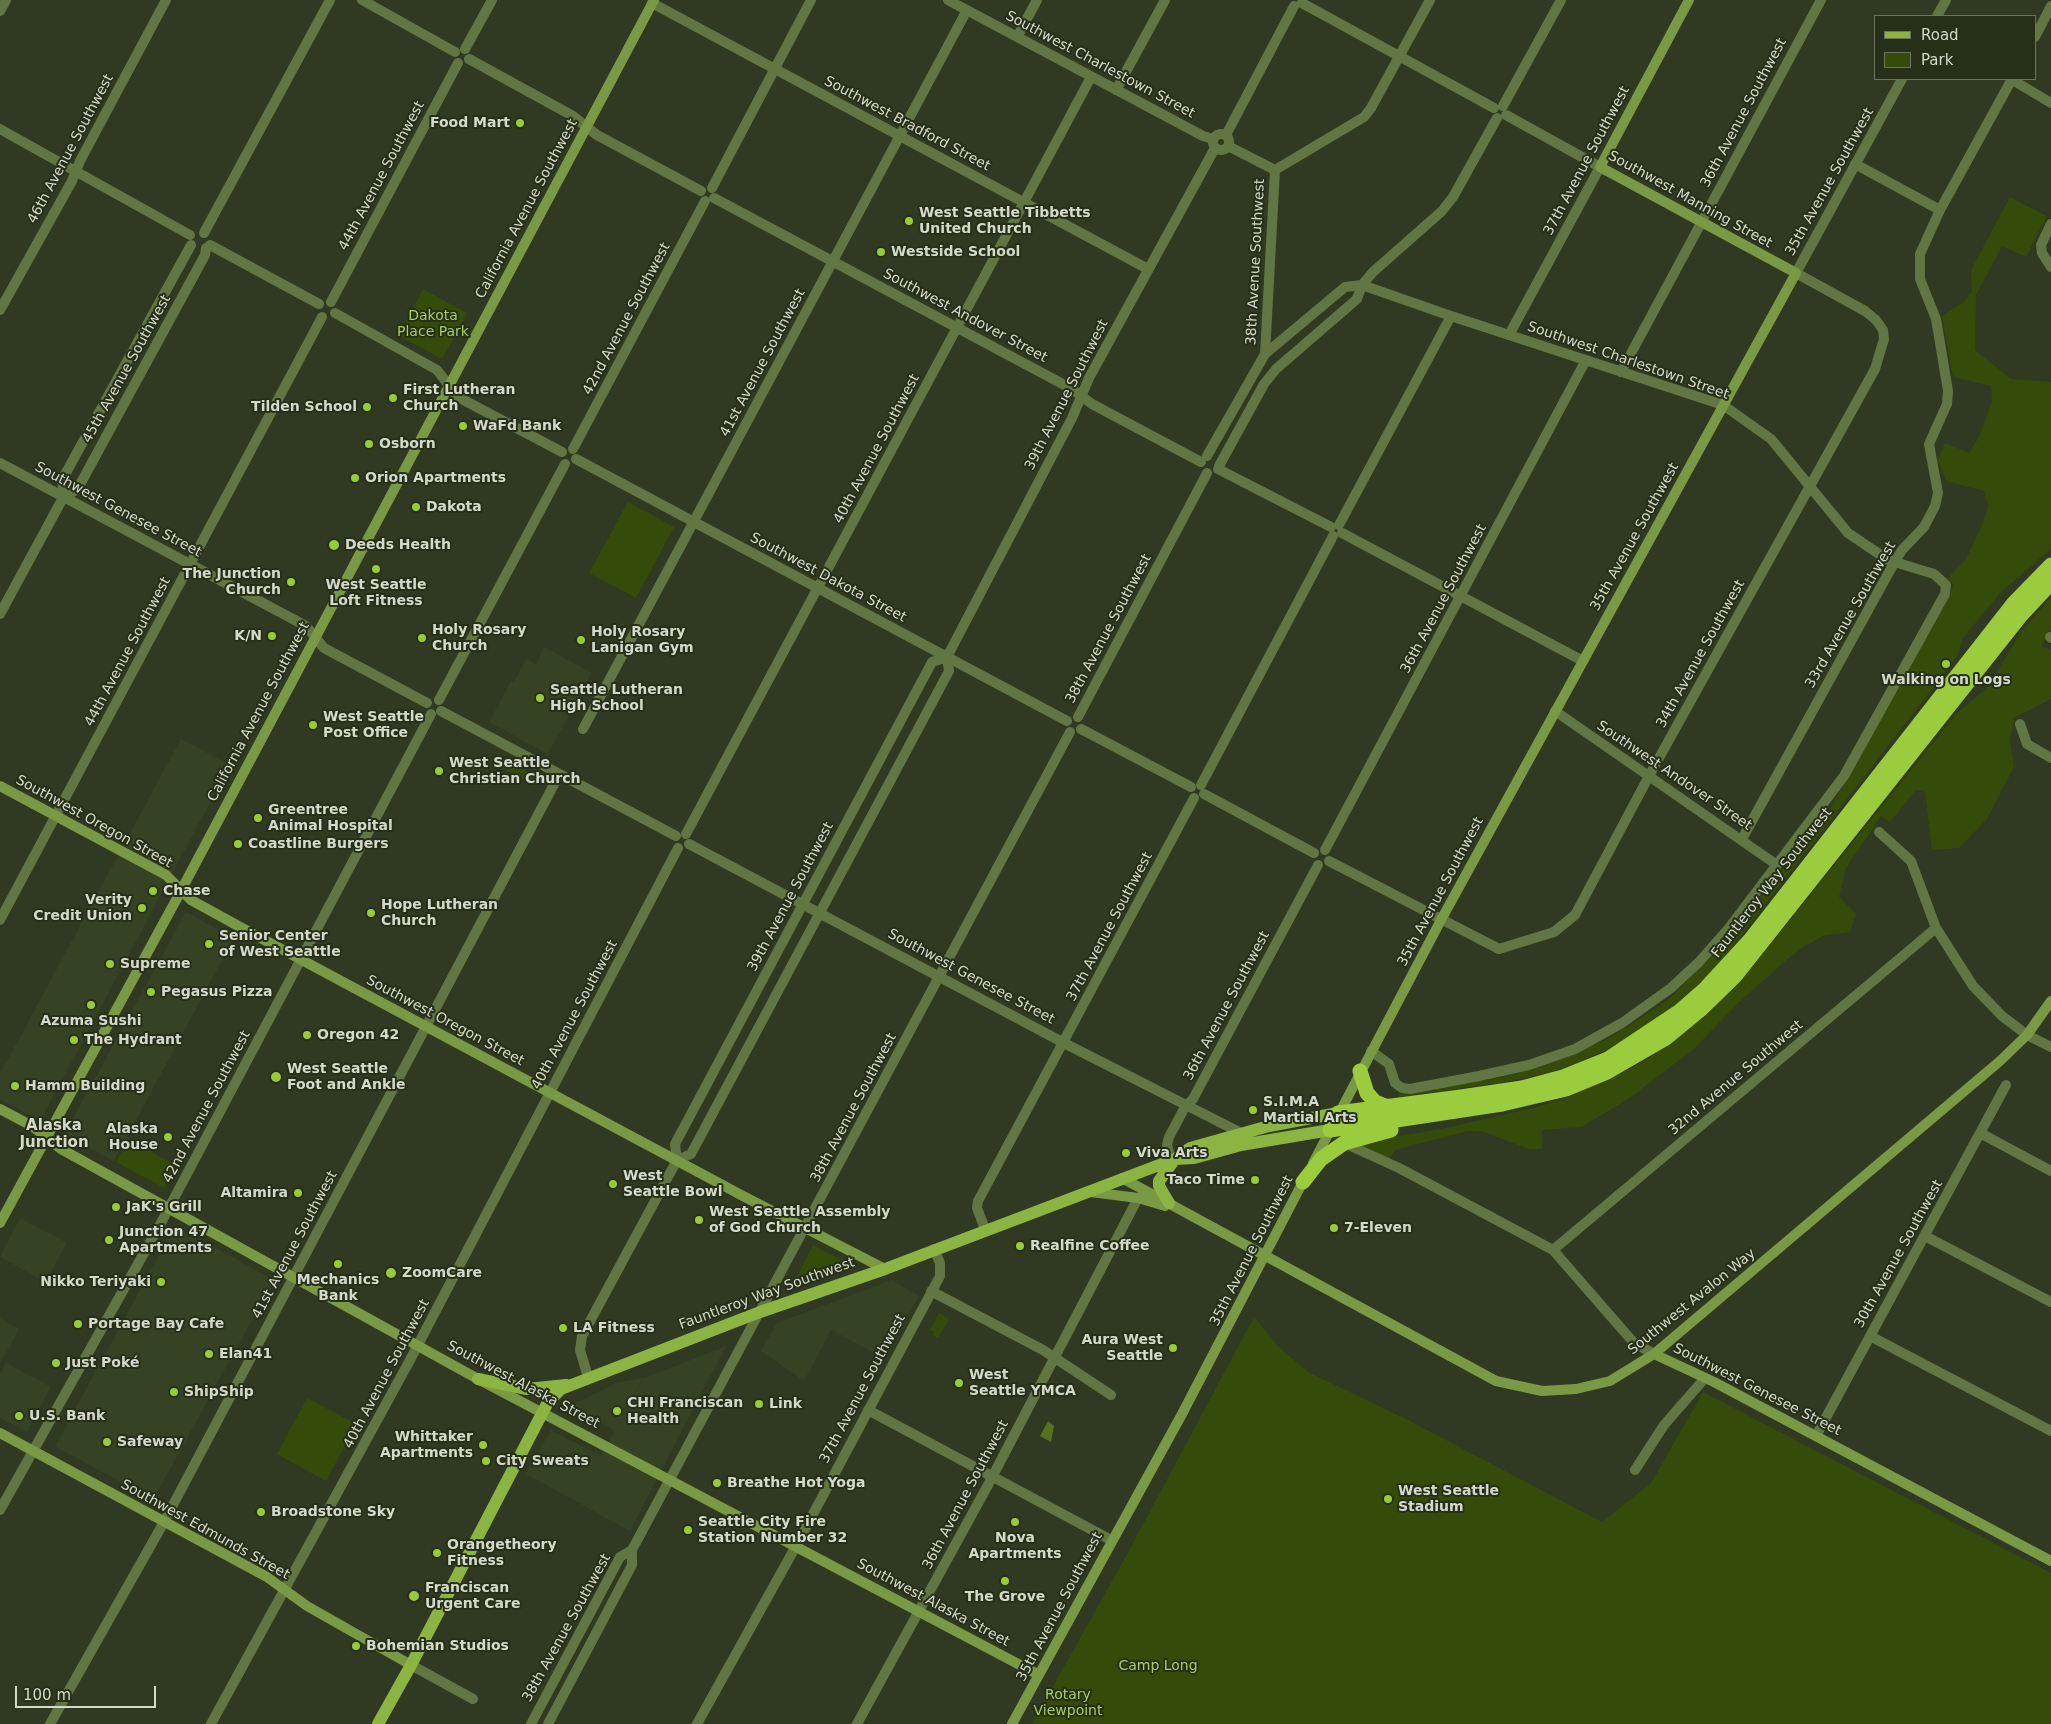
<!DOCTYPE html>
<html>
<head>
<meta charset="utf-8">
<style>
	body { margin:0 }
	#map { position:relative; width:2051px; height:1724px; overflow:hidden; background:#303a22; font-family:"DejaVu Sans",sans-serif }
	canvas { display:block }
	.legend { position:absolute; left:1874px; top:15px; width:162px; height:65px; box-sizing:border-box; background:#263018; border:1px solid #6c7460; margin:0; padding:6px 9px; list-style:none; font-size:15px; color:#d4dacb }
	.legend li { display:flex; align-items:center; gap:10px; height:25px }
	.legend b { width:25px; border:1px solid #6c7460 }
	.scale { position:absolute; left:15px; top:1686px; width:141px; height:22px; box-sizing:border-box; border:2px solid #d4dacb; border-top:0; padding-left:6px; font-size:15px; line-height:18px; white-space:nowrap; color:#d4dacb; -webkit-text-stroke:4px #263018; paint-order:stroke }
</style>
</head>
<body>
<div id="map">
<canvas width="2051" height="1724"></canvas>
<ul class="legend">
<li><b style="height:6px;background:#8bb442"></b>Road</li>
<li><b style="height:14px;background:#354b09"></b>Park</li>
</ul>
<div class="scale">100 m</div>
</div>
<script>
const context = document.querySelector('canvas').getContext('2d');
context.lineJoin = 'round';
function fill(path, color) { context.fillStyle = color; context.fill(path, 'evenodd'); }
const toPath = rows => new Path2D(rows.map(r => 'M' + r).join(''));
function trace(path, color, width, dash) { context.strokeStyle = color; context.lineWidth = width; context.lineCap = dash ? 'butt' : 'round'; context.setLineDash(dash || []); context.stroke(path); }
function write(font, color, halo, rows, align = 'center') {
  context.font = font + ' "DejaVu Sans",sans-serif'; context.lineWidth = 4; context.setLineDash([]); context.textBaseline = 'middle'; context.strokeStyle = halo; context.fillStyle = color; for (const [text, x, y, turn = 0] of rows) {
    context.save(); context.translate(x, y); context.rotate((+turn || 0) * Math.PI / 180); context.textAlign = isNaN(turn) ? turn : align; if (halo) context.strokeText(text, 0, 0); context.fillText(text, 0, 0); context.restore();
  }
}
fill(toPath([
	[544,647,592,673,548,754,489,722,511,681,514,682,526,659,536,664],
	[181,739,230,765,40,1121,0,1099,0,1074],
	[186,912,234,938,114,1161,66,1136,65,1133],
	[20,1218,67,1243,45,1282,0,1257],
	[175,1226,274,1280,153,1500,55,1446],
	[892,1280,919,1296,885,1358,831,1330,804,1381,761,1351,777,1323],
	[0,1318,19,1329,0,1364],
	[726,1346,630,1531,526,1474,551,1430,601,1456,643,1379],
	[6,1363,51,1387,27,1432,0,1418,0,1374],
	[643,1378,615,1430,569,1406,616,1383]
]), '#354223');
fill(toPath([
	[2010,197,2047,216,2026,257,2002,246,1976,295,1975,350,2011,379,2051,382,2051,549,2001,592,1963,638,1957,657,1733,946,1709,975,1675,1006,1649,1025,1611,1048,1577,1063,1546,1074,1498,1083,1398,1097,1399,1094,1497,1078,1544,1066,1607,1039,1643,1017,1669,999,1726,941,1830,809,1949,597,1953,586,1949,577,1966,559,1983,523,1988,506,1984,491,1946,481,1938,460,1945,443,1969,453,1979,437,1992,402,1991,386,1953,377,1942,316,1964,302,1972,291,1971,270],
	[423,289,467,313,442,359,399,336],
	[628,502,674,527,636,598,589,573],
	[2051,597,2051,629,2041,646,2051,650,2051,699,2014,718,2010,741,2014,767,1987,819,1959,848,1932,850,1925,792,1916,790,1890,822,1881,816,1846,868,1839,897,1856,914,1850,932,1825,935,1798,950,1740,1001,1695,1048,1631,1097,1582,1127,1542,1130,1542,1149,1529,1149,1481,1131,1468,1131,1395,1150,1389,1160,1357,1143,1441,1129,1537,1107,1569,1097,1632,1068,1671,1043,1705,1016,1741,981,1957,713,1987,688,2022,631],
	[496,755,541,778,537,786,492,763],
	[128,1140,176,1165,164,1188,116,1162],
	[813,1245,844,1261,844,1264,795,1280],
	[939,1313,949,1319,938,1338,932,1335,934,1332,930,1330],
	[1254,1317,1279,1347,1308,1372,1408,1420,1602,1522,1651,1483,1703,1392,2051,1573,2051,1724,1032,1724,1125,1558],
	[307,1398,356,1424,326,1481,277,1454]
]), '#354b09');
fill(toPath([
	[1048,1421,1054,1426,1051,1442,1040,1436]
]), '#55721e');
trace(toPath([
	[362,0,455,52],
	[948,0,1203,136,1213,139],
	[652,3,1148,269],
	[1302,3,1494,108],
	[0,11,6,0],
	[1937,16,1946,0],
	[1017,37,1037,0],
	[2035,37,2051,6],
	[465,49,492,0],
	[469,59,573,116,597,135,701,191],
	[2011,79,2051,103],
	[1116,90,1165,0],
	[1503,106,1561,0],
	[1506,115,1600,167,1509,335],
	[0,129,190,235],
	'1213 142a8 8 0 1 1 16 0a8 8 0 1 1-16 0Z',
	[1226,135,1294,6],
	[1228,146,1275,170],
	[1855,164,1940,210],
	[712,188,811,0],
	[714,198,1072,389,1092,404,1201,462],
	[2051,224,2041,245,2042,253,2051,267],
	[204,233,330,0],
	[210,245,319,304],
	[331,302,458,63],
	[0,310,72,181,80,161,166,0],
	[335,313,437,370,458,397,562,452],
	[1265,354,1275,170,1364,117,1371,108,1430,0],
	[1621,372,1821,0],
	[573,449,705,201],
	[1207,456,1265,354,1345,287,1362,285,1451,316,1723,405,1771,439,1848,533,1888,560,1934,574,1946,585,1945,594,1844,776,1729,928,1699,962,1671,988,1622,1023,1575,1049,1529,1065,1479,1076,1410,1089,1402,1088,1395,1083,1389,1064,1371,1051],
	[576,459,1067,721],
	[0,463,306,626,324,648,427,703],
	[1219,466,1264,384,1276,369,1357,299,1362,285,1373,272,1442,211,1453,197,1497,118],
	[1218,469,1331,527],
	[64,496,77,490,205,255,206,248],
	[1339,525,1451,316],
	[1342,533,1583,661],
	[0,614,64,496,62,480,191,245],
	[2050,637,2051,638],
	[439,700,565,464],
	[441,711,676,836],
	[1555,711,1777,865],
	[1078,717,1207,473],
	[2020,724,2027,744,2051,758],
	[583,729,967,10],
	[1081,729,1191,787],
	[1201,785,1333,536],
	[1204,794,1314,853],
	[1879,832,1911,861,1936,928,1973,986,2002,1016,2027,1035,2051,1047],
	[686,834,1091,77],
	[1742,839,1894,563,1902,550,1924,527,1935,506,1938,493,1929,444,1947,404,1948,391,1936,319,1920,279,1920,254,1940,210,2012,79],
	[689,844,1064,1043,1241,1133],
	[1325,850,1586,360],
	[1329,861,1499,949,1554,932,1575,915,1649,776,1875,369,1884,339,1883,330,1876,320,1865,311,1796,273,1902,79],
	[0,920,322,317],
	[1980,1133,2051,1171],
	[1344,1143,1399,1168,1553,1250,1634,1343,1654,1354],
	[677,1160,691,1154,949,671,947,657,1072,418,1089,378,1215,148],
	[1171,1160,1167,1145,1169,1137,1185,1107,1193,1099,1318,865],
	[985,1229,977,1208,978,1201,1194,798],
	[1925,1236,2051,1302],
	[1553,1250,1936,928],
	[931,1291,1043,1350,1111,1395],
	[1870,1336,2051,1431],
	[588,1377,580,1350,582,1336,677,1160,675,1144,932,662,947,657],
	[868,1410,1111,1540],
	[1816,1436,2006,1085],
	[1635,1470,1664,1425,1705,1378],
	[0,1510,162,1221,431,714],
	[411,1665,473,1699],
	[50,1724,164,1522,559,775],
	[211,1724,410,1360,678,848],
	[531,1724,620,1557,632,1550],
	[548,1724,632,1565,632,1550,1070,732],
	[697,1724,796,1546,940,1276,940,1263,934,1249],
	[857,1724,988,1485,1138,1198]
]), '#617642', 10);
trace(toPath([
	[0,786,166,875,191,900,242,928,743,1196,885,1269],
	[0,1109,32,1126,61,1149,478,1379,1039,1675],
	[1313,1163,1441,920,1796,273,1600,167,1689,0],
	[1122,1178,1496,1381,1542,1391,1576,1389,1610,1381,1654,1354,2000,1061,2027,1035,2051,1001],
	[1091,1192,1138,1198,1165,1206],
	[0,1223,175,902,654,0],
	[1654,1354,1714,1382,2051,1561],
	[0,1433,267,1577,307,1606,411,1665],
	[1012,1724,1182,1414,1306,1176]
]), '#799944', 10);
trace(toPath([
	[1175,1159,1194,1158,1241,1145,1330,1130],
	[1169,1203,1159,1186,1159,1181,1175,1159],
	[478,1379,527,1389,566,1385],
	[378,1724,411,1665,548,1402,561,1389,760,1312,885,1269,1175,1159,1190,1148,1269,1126,1338,1113]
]), '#8bb442', 12);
trace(toPath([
	[1360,1071,1367,1093,1375,1102,1388,1107],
	[1338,1113,1461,1097,1522,1088,1563,1077,1608,1059,1680,1011,1704,990,1750,940,2013,604,2051,565],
	[1330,1130,1502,1104,1566,1089,1607,1072,1666,1038,1700,1010,1735,976,2021,615,2051,583],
	[1303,1182,1321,1159,1344,1143,1391,1130]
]), '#9bcc3e', 15);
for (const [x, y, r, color] of [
	[520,123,5,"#99cb36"],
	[909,221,5,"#99cb36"],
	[881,252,5,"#99cb36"],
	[393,398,5,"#99cb36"],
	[367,407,5,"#99cb36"],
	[463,426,5,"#99cb36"],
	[369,444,5,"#99cb36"],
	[355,478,5,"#99cb36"],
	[416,507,5,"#99cb36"],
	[334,545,6,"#99cb36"],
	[376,569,5,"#99cb36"],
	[291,582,5,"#99cb36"],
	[272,636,5,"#99cb36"],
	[422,638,5,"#99cb36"],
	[581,640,5,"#99cb36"],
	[1946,664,5,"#99cb36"],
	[540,698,5,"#99cb36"],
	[313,725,5,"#99cb36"],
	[439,771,5,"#99cb36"],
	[258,818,5,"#99cb36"],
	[238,844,5,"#99cb36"],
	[153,891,5,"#99cb36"],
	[142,908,5,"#99cb36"],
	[371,913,5,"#99cb36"],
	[209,944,5,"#99cb36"],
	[110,964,5,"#99cb36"],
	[151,992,5,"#99cb36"],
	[91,1005,5,"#99cb36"],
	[307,1035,5,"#99cb36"],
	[74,1040,5,"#99cb36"],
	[276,1077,6,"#99cb36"],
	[15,1086,5,"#99cb36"],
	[1253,1110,5,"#99cb36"],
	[168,1137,5,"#99cb36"],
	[1126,1153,5,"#99cb36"],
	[1255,1180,5,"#99cb36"],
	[613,1184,5,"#99cb36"],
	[298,1193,5,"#99cb36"],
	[116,1207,5,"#99cb36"],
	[699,1220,5,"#99cb36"],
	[1334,1228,5,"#99cb36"],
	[109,1240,5,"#99cb36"],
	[1020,1246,5,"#99cb36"],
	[338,1264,5,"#99cb36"],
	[391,1273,6,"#99cb36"],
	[161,1282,5,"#99cb36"],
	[78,1324,5,"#99cb36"],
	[563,1328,5,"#99cb36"],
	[1173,1348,5,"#99cb36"],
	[209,1354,5,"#99cb36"],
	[56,1363,5,"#99cb36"],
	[959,1383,5,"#99cb36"],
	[174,1392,5,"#99cb36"],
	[759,1404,5,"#99cb36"],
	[617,1411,5,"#99cb36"],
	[19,1416,5,"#99cb36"],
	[107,1442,5,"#99cb36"],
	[483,1445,5,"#99cb36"],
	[486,1461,5,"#99cb36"],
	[717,1483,5,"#99cb36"],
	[1388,1499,5,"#99cb36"],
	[261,1512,5,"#99cb36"],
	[1015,1522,5,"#99cb36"],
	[688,1530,5,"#99cb36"],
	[437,1553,5,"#99cb36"],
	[1005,1581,5,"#99cb36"],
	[414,1596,6,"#99cb36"],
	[356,1646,5,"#99cb36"]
]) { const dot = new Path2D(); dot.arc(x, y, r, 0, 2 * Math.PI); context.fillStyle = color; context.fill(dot); trace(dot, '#263018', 2); }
write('14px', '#d4dacb', '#263018', [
	["Southwest Charlestown Street",1100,65,28],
	["36th Avenue Southwest",1744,113,-62],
	["Southwest Bradford Street",907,124,28],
	["46th Avenue Southwest",71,149,-62],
	["37th Avenue Southwest",1587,161,-62],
	["44th Avenue Southwest",382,176,-62],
	["35th Avenue Southwest",1830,182,-61],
	["Southwest Manning Street",1690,200,29],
	["California Avenue Southwest",527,209,-62],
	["38th Avenue Southwest",1256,262,-87],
	["Southwest Andover Street",965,316,28],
	["42nd Avenue Southwest",627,319,-62],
	["Southwest Charlestown Street",1628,361,19],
	["41st Avenue Southwest",763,363,-62],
	["45th Avenue Southwest",127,369,-61],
	["39th Avenue Southwest",1067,395,-63],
	["40th Avenue Southwest",877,449,-62],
	["Southwest Genesee Street",118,510,28],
	["35th Avenue Southwest",1635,537,-61],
	["Southwest Dakota Street",828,578,28],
	["36th Avenue Southwest",1444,599,-62],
	["33rd Avenue Southwest",1851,615,-60],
	["38th Avenue Southwest",1109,629,-62],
	["44th Avenue Southwest",128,652,-62],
	["34th Avenue Southwest",1701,654,-61],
	["California Avenue Southwest",259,712,-62],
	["Southwest Andover Street",1674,776,34],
	["Southwest Oregon Street",94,822,29],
	["Fauntleroy Way Southwest",1772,883,-52],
	["35th Avenue Southwest",1441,892,-62],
	["39th Avenue Southwest",791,897,-62],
	["37th Avenue Southwest",1110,927,-62],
	["Southwest Genesee Street",971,977,28],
	["36th Avenue Southwest",1227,1006,-62],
	["40th Avenue Southwest",575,1015,-62],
	["Southwest Oregon Street",445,1021,28],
	["32nd Avenue Southwest",1736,1078,-40],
	["42nd Avenue Southwest",207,1107,-62],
	["38th Avenue Southwest",854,1108,-62],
	["41st Avenue Southwest",295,1245,-62],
	["35th Avenue Southwest",1252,1251,-63],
	["30th Avenue Southwest",1899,1254,-61],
	["Fauntleroy Way Southwest",767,1294,-20],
	["Southwest Avalon Way",1692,1302,-39],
	["40th Avenue Southwest",387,1374,-62],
	["Southwest Alaska Street",523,1385,28],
	["37th Avenue Southwest",863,1389,-62],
	["Southwest Genesee Street",1757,1390,27],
	["36th Avenue Southwest",966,1495,-62],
	["Southwest Edmunds Street",205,1530,29],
	["Southwest Alaska Street",933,1603,28],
	["35th Avenue Southwest",1060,1607,-62],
	["38th Avenue Southwest",567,1628,-61]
]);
write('bold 14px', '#d4dacb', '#263018', [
	["Food Mart",510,123,"right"],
	["West Seattle Tibbetts",919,213],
	["United Church",919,229],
	["Westside School",891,252],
	["First Lutheran",403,390],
	["Church",403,406],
	["Tilden School",357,407,"right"],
	["WaFd Bank",473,426],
	["Osborn",379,444],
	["Orion Apartments",365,478],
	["Dakota",426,507],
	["Deeds Health",345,545],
	["The Junction",281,574,"right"],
	["Church",281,590,"right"],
	["West Seattle",376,585,"center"],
	["Loft Fitness",376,601,"center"],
	["Holy Rosary",432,630],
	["Church",432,646],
	["Holy Rosary",591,632],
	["Lanigan Gym",591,648],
	["K/N",262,636,"right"],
	["Walking on Logs",1946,680,"center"],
	["Seattle Lutheran",550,690],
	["High School",550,706],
	["West Seattle",323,717],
	["Post Office",323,733],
	["West Seattle",449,763],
	["Christian Church",449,779],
	["Greentree",268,810],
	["Animal Hospital",268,826],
	["Coastline Burgers",248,844],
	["Chase",163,891],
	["Verity",132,900,"right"],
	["Credit Union",132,916,"right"],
	["Hope Lutheran",381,905],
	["Church",381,921],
	["Senior Center",219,936],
	["of West Seattle",219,952],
	["Supreme",120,964],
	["Pegasus Pizza",161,992],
	["Azuma Sushi",91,1021,"center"],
	["Oregon 42",317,1035],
	["The Hydrant",84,1040],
	["West Seattle",287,1069],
	["Foot and Ankle",287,1085],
	["Hamm Building",25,1086],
	["S.I.M.A",1263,1102],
	["Martial Arts",1263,1118],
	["Alaska",158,1129,"right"],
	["House",158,1145,"right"],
	["Viva Arts",1136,1153],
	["West",623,1176],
	["Seattle Bowl",623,1192],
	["Taco Time",1245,1180,"right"],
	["Altamira",288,1193,"right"],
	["JaK's Grill",126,1207],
	["West Seattle Assembly",709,1212],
	["of God Church",709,1228],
	["7-Eleven",1344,1228],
	["Junction 47",119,1232],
	["Apartments",119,1248],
	["Realfine Coffee",1030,1246],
	["ZoomCare",402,1273],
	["Mechanics",338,1280,"center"],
	["Bank",338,1296,"center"],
	["Nikko Teriyaki",151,1282,"right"],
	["Portage Bay Cafe",88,1324],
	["LA Fitness",573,1328],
	["Aura West",1163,1340,"right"],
	["Seattle",1163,1356,"right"],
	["Elan41",219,1354],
	["Just Poké",66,1363],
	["West",969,1375],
	["Seattle YMCA",969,1391],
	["ShipShip",184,1392],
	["CHI Franciscan",627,1403],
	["Health",627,1419],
	["Link",769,1404],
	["U.S. Bank",29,1416],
	["Whittaker",473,1437,"right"],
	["Apartments",473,1453,"right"],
	["Safeway",117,1442],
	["City Sweats",496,1461],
	["Breathe Hot Yoga",727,1483],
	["West Seattle",1398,1491],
	["Stadium",1398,1507],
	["Broadstone Sky",271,1512],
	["Seattle City Fire",698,1522],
	["Station Number 32",698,1538],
	["Nova",1015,1538,"center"],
	["Apartments",1015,1554,"center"],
	["Orangetheory",447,1545],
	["Fitness",447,1561],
	["Franciscan",425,1588],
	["Urgent Care",425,1604],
	["The Grove",1005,1597,"center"],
	["Bohemian Studios",366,1646]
], 'left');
write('14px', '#a5cf61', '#263018', [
	["Dakota",433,316],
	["Place Park",433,332],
	["Camp Long",1158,1666],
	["Rotary",1068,1695],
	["Viewpoint",1068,1711]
]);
write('bold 15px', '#d4dacb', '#263018', [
	["Alaska",54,1126],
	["Junction",54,1143]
]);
</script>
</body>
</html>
